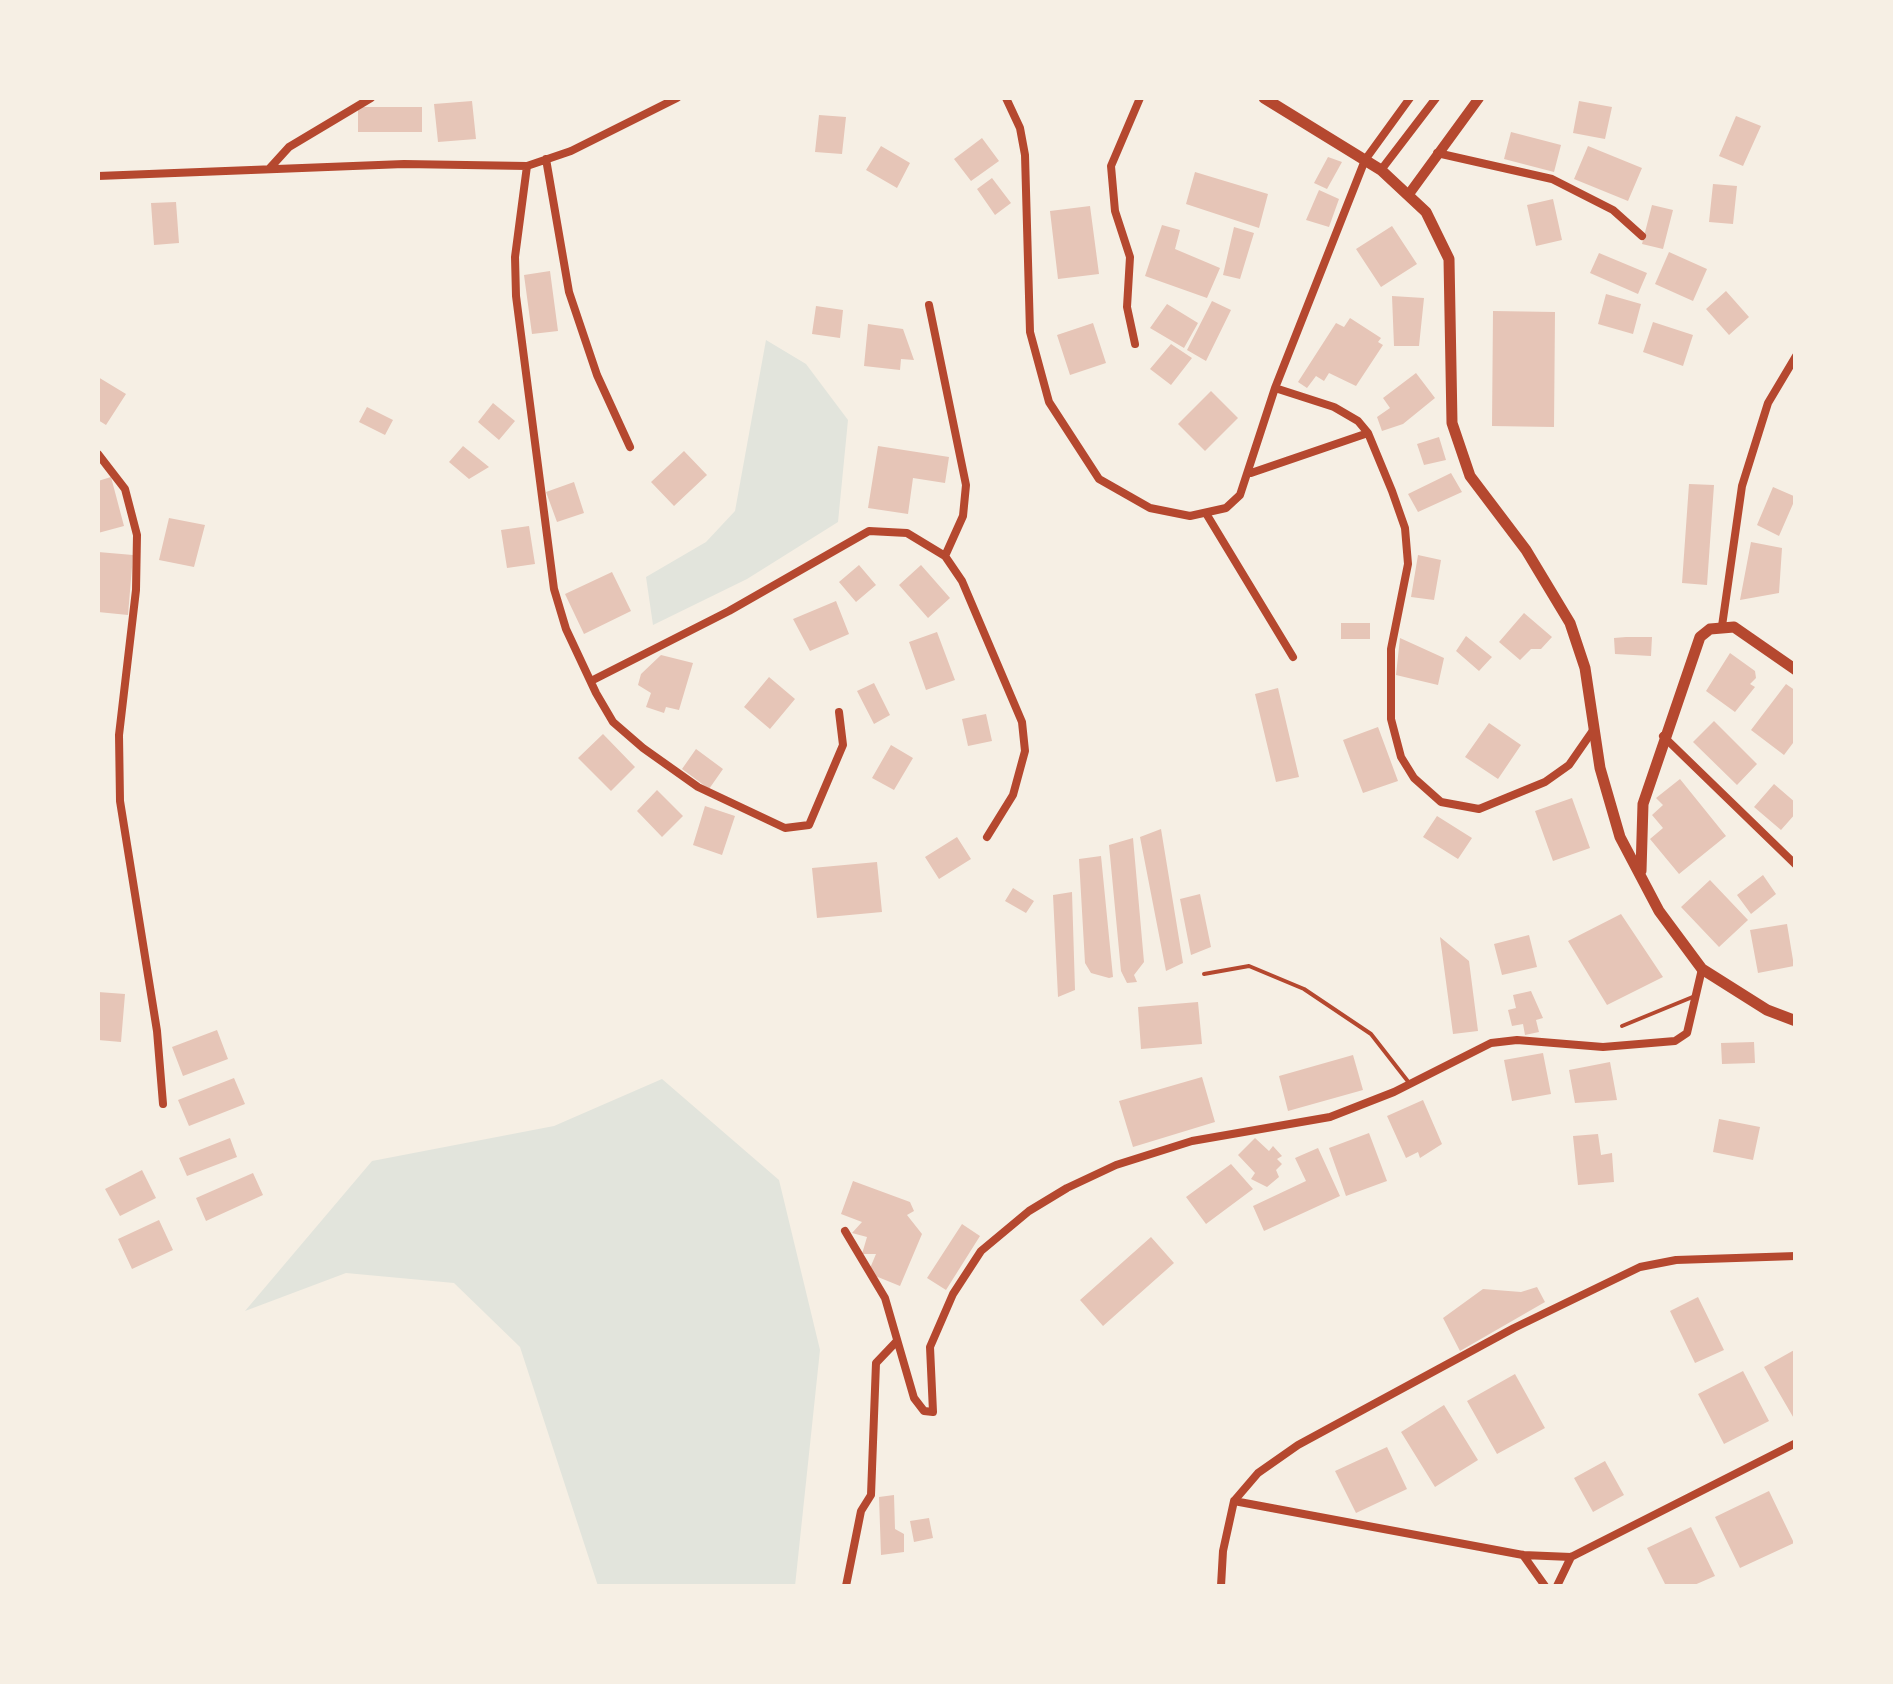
<!DOCTYPE html>
<html>
<head>
<meta charset="utf-8">
<style>
	body { margin:0 }
	#map { position:relative; width:1893px; height:1684px; overflow:hidden; background:#f6efe4; font-family:"Archivo Narrow",sans-serif }
	canvas { display:block }
	.frame { position:absolute; inset:0; border:100px solid #f6efe4; pointer-events:none }
</style>
</head>
<body>
<div id="map">
<canvas width="1893" height="1684"></canvas>
<div class="frame"></div>
</div>
<script>
const context = document.querySelector('canvas').getContext('2d');
context.lineJoin = 'round';
function fill(path, color) { context.fillStyle = color; context.fill(path, 'evenodd'); }
const toPath = rows => new Path2D(rows.map(r => 'M' + r).join(''));
function trace(path, color, width, dash) { context.strokeStyle = color; context.lineWidth = width; context.lineCap = dash ? 'butt' : 'round'; context.setLineDash(dash || []); context.stroke(path); }
fill(toPath([
	[766,340,806,364,848,420,838,522,747,579,653,625,646,577,706,542,735,511],
	[662,1079,779,1180,820,1350,795,1586,598,1586,520,1347,454,1283,346,1273,245,1311,372,1161,554,1126]
]), '#e2e4dc');
fill(toPath([
	[472,101,476,139,438,142,434,104],
	[1579,101,1612,107,1605,139,1573,133],
	[358,107,422,107,422,132,358,132],
	[819,115,846,117,842,154,815,152],
	[1736,116,1761,126,1743,166,1719,156],
	[1511,132,1561,145,1554,172,1504,159],
	[982,138,999,161,971,181,954,159],
	[881,146,910,163,897,188,866,170],
	[1588,146,1642,168,1628,201,1574,179],
	[1328,157,1342,162,1327,189,1314,183],
	[1195,172,1268,194,1259,228,1186,204],
	[992,178,1011,203,995,215,977,189],
	[1713,184,1737,186,1733,224,1709,222],
	[1319,190,1339,199,1329,227,1306,220],
	[1553,199,1562,240,1536,246,1527,205],
	[176,202,179,243,154,245,151,203],
	[1652,205,1673,210,1663,249,1642,244],
	[1090,206,1099,274,1058,279,1050,211],
	[1162,225,1180,230,1175,249,1220,268,1207,298,1145,276],
	[1392,226,1417,264,1381,287,1356,249],
	[1234,227,1254,233,1240,279,1223,275],
	[1669,252,1707,269,1693,301,1655,284],
	[1599,253,1647,273,1638,294,1590,273],
	[550,271,558,331,532,334,524,275],
	[1726,291,1749,317,1729,335,1706,309],
	[1606,294,1641,304,1633,334,1598,324],
	[1392,296,1424,298,1419,346,1394,346],
	[1212,301,1231,310,1206,361,1187,350],
	[1167,304,1198,323,1184,348,1150,328],
	[816,306,843,310,840,338,812,334],
	[1493,311,1555,312,1554,427,1492,426],
	[1350,318,1381,338,1378,342,1383,345,1356,386,1329,373,1324,381,1316,376,1307,388,1298,382,1336,323,1344,327],
	[1653,322,1693,335,1683,366,1643,352],
	[1093,323,1106,363,1070,375,1057,335],
	[868,324,903,329,914,360,901,359,900,370,864,366],
	[1171,344,1192,358,1171,385,1150,369],
	[1416,373,1435,398,1403,424,1382,431,1377,417,1390,408,1383,398],
	[98,377,126,394,106,425,98,420],
	[1211,391,1238,418,1205,451,1178,424],
	[493,403,515,421,499,440,478,422],
	[367,407,393,420,385,435,359,422],
	[1439,437,1446,460,1424,465,1417,444],
	[463,446,489,467,469,479,449,462],
	[878,446,949,457,945,483,913,478,908,514,868,508],
	[684,451,707,475,674,506,651,482],
	[1451,473,1462,492,1418,512,1408,494],
	[111,477,124,526,98,533,98,481],
	[574,482,584,513,557,522,546,492],
	[1689,484,1714,485,1707,585,1682,583],
	[1773,487,1796,497,1779,536,1757,525],
	[169,518,205,525,194,567,159,560],
	[529,526,535,564,507,568,501,530],
	[1751,542,1782,548,1779,593,1740,600],
	[98,552,133,555,128,615,98,612],
	[1418,555,1441,560,1434,600,1411,597],
	[859,565,876,585,856,602,839,582],
	[921,565,950,598,928,618,899,585],
	[612,572,631,611,584,634,565,594],
	[836,601,849,634,810,651,793,619],
	[1524,613,1552,637,1541,649,1531,649,1520,660,1499,642],
	[1341,623,1370,623,1370,639,1341,639],
	[937,632,955,680,926,690,909,642],
	[1466,636,1492,657,1479,671,1456,651],
	[1626,637,1652,637,1651,656,1615,654,1614,638],
	[1400,638,1444,658,1438,685,1396,675],
	[1730,653,1755,671,1756,678,1750,684,1755,687,1735,712,1706,691],
	[661,655,693,663,679,710,666,707,664,713,646,707,651,693,638,685,641,674],
	[769,677,795,699,770,729,744,707],
	[874,683,890,715,874,724,857,691],
	[1786,684,1796,691,1796,739,1784,755,1751,730],
	[1278,688,1299,777,1276,782,1255,694],
	[986,714,992,741,968,746,962,719],
	[1714,721,1757,764,1737,785,1693,742],
	[1489,723,1521,745,1498,779,1465,757],
	[1378,727,1398,781,1363,793,1343,740],
	[603,734,635,767,611,791,578,758],
	[891,745,913,758,894,790,872,778],
	[696,749,723,769,709,789,682,769],
	[1680,779,1726,836,1679,874,1650,839,1663,828,1652,815,1663,805,1656,798],
	[1774,784,1796,803,1796,813,1781,830,1754,807],
	[657,790,683,816,662,837,637,811],
	[1572,798,1590,848,1553,861,1535,811],
	[705,806,735,816,722,855,693,845],
	[1437,816,1472,838,1458,859,1423,837],
	[1161,829,1183,963,1166,971,1140,837],
	[957,837,971,859,939,879,925,857],
	[1133,838,1144,962,1134,975,1137,982,1127,983,1121,971,1109,845],
	[1101,856,1113,977,1109,978,1091,973,1085,963,1079,859],
	[877,862,882,912,817,918,812,868],
	[1763,875,1776,894,1751,914,1737,895],
	[1710,880,1748,920,1719,947,1681,907],
	[1013,888,1034,901,1026,913,1005,901],
	[1072,892,1075,990,1058,997,1053,895],
	[1200,894,1211,947,1191,955,1180,899],
	[1621,914,1663,977,1607,1005,1568,941],
	[1787,924,1794,966,1758,973,1750,930],
	[1529,935,1537,967,1502,975,1494,944],
	[1440,937,1469,961,1478,1031,1453,1034],
	[1531,991,1543,1018,1536,1020,1539,1032,1525,1035,1523,1024,1512,1026,1508,1010,1516,1008,1513,995],
	[98,992,125,994,121,1042,98,1040],
	[1198,1002,1202,1044,1141,1049,1138,1007],
	[217,1030,228,1059,183,1076,172,1047],
	[1754,1042,1755,1063,1722,1064,1721,1043],
	[1543,1053,1551,1094,1512,1101,1504,1060],
	[1353,1055,1363,1090,1288,1111,1279,1076],
	[1610,1062,1617,1100,1575,1103,1569,1070],
	[1202,1077,1215,1122,1133,1147,1119,1101],
	[234,1078,245,1104,189,1126,178,1100],
	[1423,1100,1442,1144,1420,1158,1418,1152,1406,1158,1387,1116],
	[1719,1119,1760,1127,1753,1160,1713,1152],
	[1369,1133,1387,1181,1346,1196,1329,1148],
	[1598,1134,1601,1155,1612,1153,1614,1182,1578,1185,1573,1136],
	[230,1138,237,1157,187,1176,179,1158],
	[1255,1138,1269,1151,1273,1146,1282,1156,1277,1159,1282,1164,1276,1170,1279,1177,1267,1187,1251,1179,1255,1173,1238,1155],
	[1318,1148,1340,1196,1264,1231,1253,1206,1306,1181,1295,1158],
	[1231,1164,1253,1189,1206,1224,1186,1197],
	[142,1170,156,1198,120,1216,105,1189],
	[253,1173,263,1195,206,1221,196,1198],
	[853,1181,910,1202,914,1211,907,1215,922,1234,900,1286,868,1273,876,1254,862,1254,867,1237,852,1233,862,1222,841,1214],
	[159,1220,173,1250,132,1269,118,1239],
	[962,1224,980,1236,946,1290,927,1278],
	[1151,1237,1174,1263,1103,1326,1080,1300],
	[1537,1287,1545,1302,1460,1351,1443,1318,1483,1289,1521,1292],
	[1698,1297,1724,1350,1695,1363,1670,1311],
	[1796,1349,1796,1422,1764,1367],
	[1743,1371,1769,1421,1724,1444,1698,1394],
	[1515,1374,1545,1428,1497,1454,1467,1401],
	[1444,1405,1478,1460,1435,1487,1401,1432],
	[1387,1447,1407,1489,1356,1513,1335,1471],
	[1605,1461,1624,1495,1593,1512,1574,1478],
	[1769,1491,1794,1543,1740,1568,1715,1517],
	[894,1495,895,1529,904,1534,904,1552,881,1555,879,1497],
	[929,1518,933,1538,914,1542,910,1521],
	[1691,1527,1715,1576,1692,1586,1666,1586,1647,1548]
]), '#e6c5b7');
trace(toPath([
	[1204,974,1249,966,1304,989,1371,1034,1410,1084],
	[1622,1026,1695,996]
]), '#b5482f', 4);
trace(toPath([
	[1006,98,1020,128,1025,155,1030,332,1049,402,1099,479,1150,508,1190,516,1226,508,1240,495,1275,388,1365,160,1410,98],
	[1437,153,1552,179,1613,210,1642,236],
	[546,159,569,292,597,375,630,447],
	[527,166,515,257,516,296,554,589,566,629,596,693,613,722,643,748,698,787,785,828,809,825,843,745,839,712],
	[269,169,289,147,371,98],
	[1381,170,1436,98],
	[98,176,404,164,527,166,571,151,677,98],
	[929,305,966,485,963,516,945,556],
	[1135,344,1127,307,1130,257,1115,211,1111,166,1140,98],
	[1275,388,1334,407,1358,421,1368,433,1392,491,1405,528,1408,564,1391,649,1391,719,1401,757,1414,778,1441,802,1479,809,1545,782,1569,765,1594,729],
	[98,454,125,489,137,535,136,590,119,735,120,801,157,1031,163,1104],
	[1251,473,1368,433],
	[1207,515,1293,657],
	[1722,626,1742,486,1768,403,1796,356],
	[591,681,729,611,869,531,907,533,945,556,962,581,1022,722,1025,751,1013,795,987,837],
	[1663,736,1796,865],
	[845,1231,885,1298,914,1398,924,1411,933,1412,930,1347,953,1294,981,1251,1029,1211,1067,1188,1116,1165,1192,1141,1330,1117,1394,1092,1491,1043,1517,1040,1603,1047,1675,1041,1687,1033,1702,969],
	[1234,1501,1523,1555,1571,1557,1796,1443],
	[1523,1555,1545,1586],
	[846,1586,861,1511,871,1495,876,1363,896,1342],
	[1221,1586,1223,1551,1234,1501,1258,1473,1298,1445,1514,1328,1640,1267,1676,1260,1796,1256],
	[1557,1586,1571,1557]
]), '#b5482f', 8);
trace(toPath([
	[1409,194,1479,98]
]), '#b5482f', 10);
trace(toPath([
	[1264,98,1381,170,1426,212,1449,259,1452,423,1470,476,1526,550,1570,623,1585,668,1600,768,1620,837,1659,911,1702,969,1767,1010,1796,1021],
	[1641,871,1643,804,1700,637,1710,629,1734,627,1796,670]
]), '#b5482f', 11);
</script>
</body>
</html>
